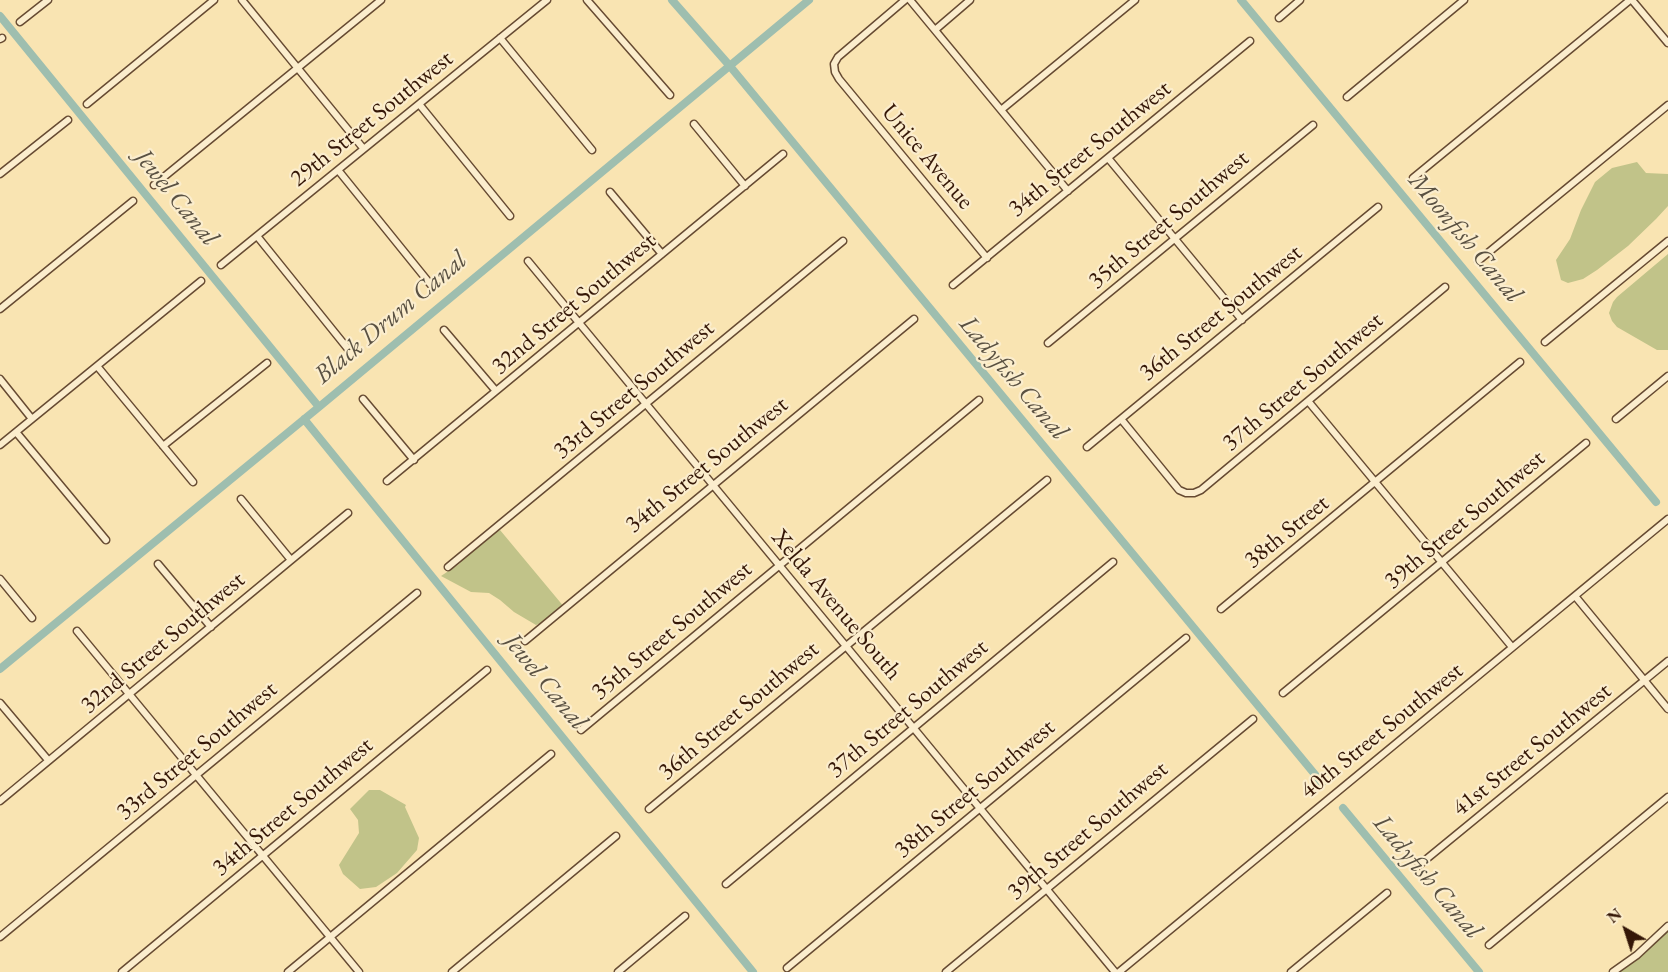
<!DOCTYPE html>
<html>
<head>
<meta charset="utf-8">
<style>
	body { margin:0 }
	#map { position:relative; width:1668px; height:972px; overflow:hidden; background:#f9e4b2; font-family:"EB Garamond",serif }
	canvas { display:block }
	.north { position:absolute; left:1596px; top:900px; width:60px; height:60px; -webkit-text-stroke:4px #fbedcd; paint-order:stroke; rotate:321deg; font-size:16px; font-weight:700; line-height:24px; text-align:center; color:#351707 }
	.north::after { content:''; display:block; margin:auto; width:21px; height:27px; background:#351707; clip-path:polygon(50% 0,100% 100%,50% 72%,0 100%) }
</style>
</head>
<body>
<div id="map">
<canvas width="1668" height="972"></canvas>
<div class="north">N</div>
</div>
<script>
const context = document.querySelector('canvas').getContext('2d');
context.lineJoin = 'round';
function fill(path, color) { context.fillStyle = color; context.fill(path, 'evenodd'); }
const toPath = rows => new Path2D(rows.map(r => 'M' + r).join(''));
function trace(path, color, width, dash) { context.strokeStyle = color; context.lineWidth = width; context.lineCap = dash ? 'butt' : 'round'; context.setLineDash(dash || []); context.stroke(path); }
function write(font, color, halo, rows, align = 'center') {
  context.font = font + ' "EB Garamond",serif'; context.lineWidth = 4.5; context.setLineDash([]); context.textBaseline = 'middle'; context.strokeStyle = halo; context.fillStyle = color; for (const [text, x, y, turn = 0] of rows) {
    context.save(); context.translate(x, y); context.rotate((+turn || 0) * Math.PI / 180); context.textAlign = isNaN(turn) ? turn : align; if (halo) context.strokeText(text, 0, 0); context.fillText(text, 0, 0); context.restore();
  }
}
fill(toPath([
	[1637,162,1646,173,1668,174,1668,206,1656,219,1628,246,1597,270,1583,279,1568,283,1561,280,1556,260,1570,239,1581,210,1595,182,1612,168],
	[1668,254,1668,350,1657,350,1617,327,1612,321,1609,313,1613,302,1617,297],
	[500,530,565,608,556,617,536,625,514,612,500,600,489,593,471,592,441,576,459,564,473,546],
	[369,790,380,790,406,805,405,807,419,838,417,850,397,873,376,887,360,889,343,874,339,865,359,833,358,820,350,809],
	[1668,927,1668,972,1611,972]
]), '#c1c389');
trace(toPath([
	[672,0,729,65,1322,783],
	[1241,0,1656,502],
	[0,16,319,407],
	[304,419,753,972],
	[0,669,319,407,809,0],
	[1343,808,1479,972]
]), '#9ebeaf', 8);
const minor = toPath([
	[242,0,363,148],
	[587,0,670,95],
	[905,0,838,57,834,64,835,72,839,79,987,258],
	[910,0,1068,191],
	[1632,0,1668,43],
	[1279,18,1300,0],
	[20,22,48,0],
	[935,30,970,0],
	[500,38,592,150],
	[0,39,2,38],
	[1347,97,1464,0],
	[87,104,214,0],
	[419,104,510,216],
	[1001,110,1135,0],
	[694,124,745,186],
	[1108,158,1242,320],
	[338,170,431,285],
	[0,174,68,120],
	[1413,178,1630,0],
	[154,185,381,0],
	[610,192,662,254],
	[257,236,352,354],
	[528,261,1115,972],
	[1478,261,1668,105],
	[221,265,547,0],
	[953,285,1250,41],
	[0,309,133,201],
	[444,330,496,391],
	[1545,342,1668,241],
	[1048,343,1313,125],
	[97,366,193,482],
	[0,379,32,419],
	[363,399,414,460],
	[1308,401,1512,647],
	[1121,419,1179,490,1186,493,1194,493,1201,490,1445,287],
	[1616,419,1668,376],
	[16,432,106,540],
	[0,445,201,281],
	[163,446,267,363],
	[1087,447,1378,207],
	[387,481,783,154],
	[241,499,291,560],
	[158,564,211,627],
	[448,567,843,241],
	[0,579,32,618],
	[1575,596,1668,709],
	[1221,609,1520,362],
	[77,631,359,972],
	[525,641,914,319],
	[1283,693,1586,443],
	[0,703,48,760],
	[581,730,979,400],
	[0,801,348,513],
	[649,809,1047,480],
	[1418,866,1668,661],
	[726,884,1113,562],
	[0,937,417,593],
	[1489,945,1668,797],
	[787,968,1186,638],
	[122,972,487,670],
	[288,972,551,754],
	[452,972,616,836],
	[618,972,685,916],
	[946,972,1253,719],
	[1119,972,1668,519],
	[1291,972,1387,893],
	[1613,972,1637,955,1668,926]
]);
trace(minor, '#664a32', 9);
trace(minor, '#fbedcd', 6);
write('24px', '#351707', '#fbedcd', [
	["29th Street Southwest",372,119,-39],
	["34th Street Southwest",1090,149,-39],
	["Unice Avenue",927,157,50],
	["35th Street Southwest",1169,220,-40],
	["32nd Street Southwest",574,304,-40],
	["36th Street Southwest",1221,313,-39],
	["37th Street Southwest",1303,382,-40],
	["33rd Street Southwest",634,390,-40],
	["34th Street Southwest",707,465,-39],
	["39th Street Southwest",1465,520,-40],
	["38th Street",1287,532,-39],
	["Xelda Avenue South",836,605,50],
	["35th Street Southwest",672,631,-40],
	["32nd Street Southwest",163,643,-40],
	["37th Street Southwest",908,709,-40],
	["36th Street Southwest",739,711,-40],
	["40th Street Southwest",1382,731,-39],
	["41st Street Southwest",1532,750,-39],
	["33rd Street Southwest",197,751,-40],
	["38th Street Southwest",975,789,-40],
	["34th Street Southwest",293,807,-40],
	["39th Street Southwest",1088,831,-40]
]);
write('italic 26px', '#5a5142', '#fbedcd', [
	["Jewel Canal",176,198,51],
	["Moonfish Canal",1465,238,50],
	["Black Drum Canal",391,318,-40],
	["Ladyfish Canal",1013,378,50],
	["Jewel Canal",545,682,51],
	["Ladyfish Canal",1427,877,50]
]);
</script>
</body>
</html>
